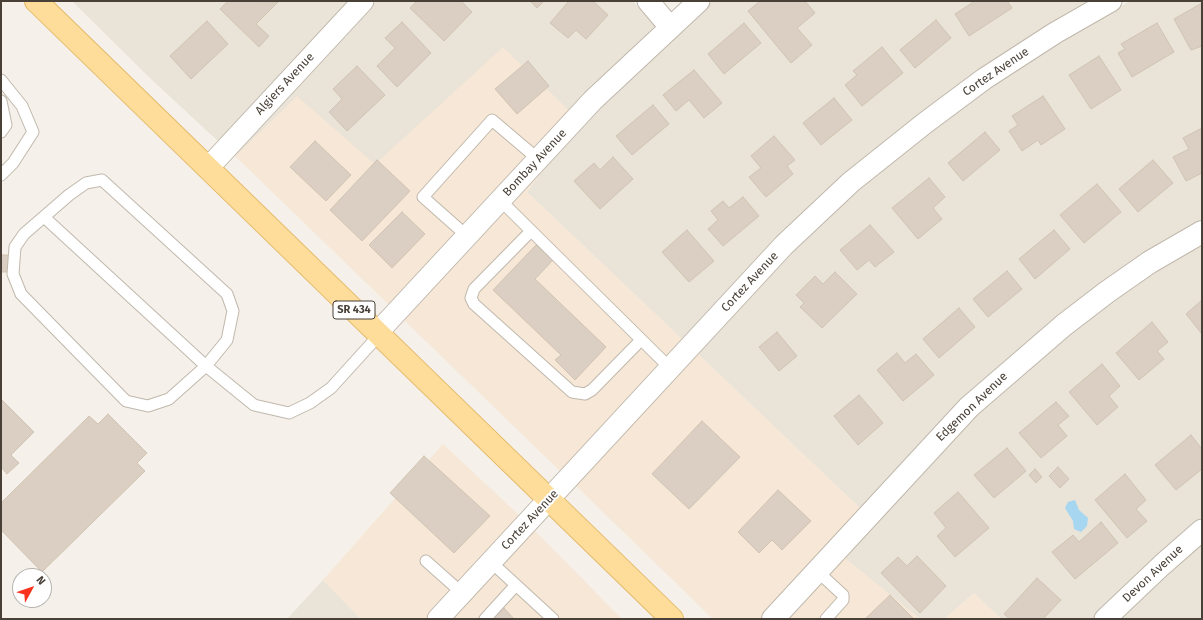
<!DOCTYPE html>
<html>
<head>
<meta charset="utf-8">
<style>
	body { margin:0 }
	#map { position:relative; width:1203px; height:620px; overflow:hidden; background:#f5f1ea; font-family:"Fira Sans",sans-serif }
	canvas { display:block }
	.frame { position:absolute; inset:0; border:2px solid #494138; pointer-events:none }
	.north { position:absolute; left:12px; top:568px; width:40px; height:40px; box-sizing:border-box; background:#fff; border:1px solid #b6b3af; border-radius:50%; rotate:50deg; font-size:11px; font-weight:700; line-height:16px; text-align:center; color:#494138 }
	.north::after { content:''; display:block; margin:auto; width:14px; height:18px; background:#f9331d; clip-path:polygon(50% 0,100% 100%,50% 72%,0 100%) }
</style>
</head>
<body>
<div id="map">
<canvas width="1203" height="620"></canvas>
<div class="frame"></div>
<div class="north">N</div>
</div>
<script>
const context = document.querySelector('canvas').getContext('2d');
context.lineJoin = 'round';
function fill(path, color) { context.fillStyle = color; context.fill(path, 'evenodd'); }
const toPath = rows => new Path2D(rows.map(r => 'M' + r).join(''));
function trace(path, color, width, dash) { context.strokeStyle = color; context.lineWidth = width; context.lineCap = dash ? 'butt' : 'round'; context.setLineDash(dash || []); context.stroke(path); }
function write(font, color, halo, rows, align = 'center') {
  context.font = font + ' "Fira Sans",sans-serif'; context.lineWidth = 4; context.setLineDash([]); context.textBaseline = 'middle'; context.strokeStyle = halo; context.fillStyle = color; for (const [text, x, y, turn = 0] of rows) {
    context.save(); context.translate(x, y); context.rotate((+turn || 0) * Math.PI / 180); context.textAlign = isNaN(turn) ? turn : align; if (halo) context.strokeText(text, 0, 0); context.fillText(text, 0, 0); context.restore();
  }
}
fill(toPath([
	[72,1,349,1,219,142,152,80],
	[376,1,633,1,656,27,570,111,375,165,235,156,233,154],
	[713,1,1092,1,979,71,683,340,527,192,551,159,600,107],
	[1130,1,1202,1,1202,221,1193,226,861,509,697,353,792,251,858,189,930,130,989,87,1059,42],
	[1202,243,1202,517,1155,558,1092,619,1001,619,974,593,944,619,920,619,843,557,976,413,1070,332,1155,271],
	[1202,542,1202,619,1119,619],
	[323,580,361,619,287,619]
]), '#e9e3d8');
fill(toPath([
	[503,47,570,111,389,305,235,156,297,96,375,164],
	[551,159,527,192,683,340,561,472,403,319],
	[697,353,861,509,760,619,713,619,575,485],
	[443,444,520,516,425,619,361,619,323,580],
	[534,530,622,619,451,619],
	[843,556,920,619,786,619],
	[974,593,1001,619,944,619]
]), '#f6e7d6');
fill(toPath([
	[1075,500,1079,510,1088,518,1087,526,1081,532,1074,529,1073,521,1065,508,1068,502]
]), '#a7d6f1');
const building = toPath([
	[228,1,278,2,256,24,269,36,259,47,220,9,228,1],
	[417,1,461,1,472,12,444,41,410,8,417,1],
	[530,1,544,1,537,8,530,1],
	[569,1,593,1,608,15,586,39,576,30,568,38,550,23,569,1],
	[760,1,805,1,815,13,797,28,812,45,791,63,748,11,760,1],
	[975,1,1007,1,1012,8,969,36,955,14,975,1],
	[1202,3,1202,46,1191,50,1174,19,1202,3],
	[936,20,951,38,915,68,900,50,936,20],
	[207,21,228,44,191,79,170,56,207,21],
	[402,22,431,53,397,87,377,66,395,48,385,38,402,22],
	[744,23,761,43,724,74,708,54,744,23],
	[1157,23,1174,52,1132,77,1118,53,1125,49,1121,44,1157,23],
	[882,47,903,73,862,106,845,85,857,75,853,71,882,47],
	[1099,56,1121,90,1091,109,1069,75,1099,56],
	[528,61,549,86,517,114,495,89,528,61],
	[357,66,385,95,347,131,329,112,342,99,333,89,357,66],
	[694,70,722,103,704,118,689,100,676,111,663,95,694,70],
	[1043,96,1065,129,1041,145,1038,140,1022,151,1009,131,1018,125,1012,116,1043,96],
	[834,98,852,120,821,145,803,123,834,98],
	[653,105,669,124,632,155,616,136,653,105],
	[1202,128,1202,173,1186,181,1173,157,1189,149,1183,138,1202,128],
	[985,132,1000,150,963,181,948,163,985,132],
	[774,136,795,160,787,166,793,174,766,197,749,177,761,168,751,156,774,136],
	[315,141,351,175,326,201,290,167,315,141],
	[613,157,633,179,600,209,574,181,594,163,600,170,613,157],
	[377,160,410,191,362,241,330,210,377,160],
	[1153,160,1173,183,1138,212,1119,189,1153,160],
	[929,178,945,197,933,208,942,219,918,239,892,208,929,178],
	[1097,184,1121,212,1084,243,1060,215,1097,184],
	[743,197,759,216,723,246,708,229,718,220,711,211,723,201,729,208,743,197],
	[402,212,425,234,392,268,369,245,402,212],
	[870,225,894,252,875,267,869,260,857,270,840,250,870,225],
	[687,230,714,261,689,282,662,252,687,230],
	[1054,230,1070,249,1035,279,1019,259,1054,230],
	[537,244,553,260,535,279,606,347,575,380,555,360,561,355,493,290,537,244],
	[1,255,9,255,10,272,1,272,1,255],
	[1007,271,1022,289,988,317,973,299,1007,271],
	[835,272,857,294,822,328,800,307,804,303,796,295,815,276,823,284,835,272],
	[1202,300,1202,334,1186,314,1202,300],
	[959,308,975,327,939,358,923,339,959,308],
	[1152,322,1168,342,1157,351,1164,359,1139,380,1116,353,1152,322],
	[777,332,797,356,779,371,759,347,777,332],
	[897,353,905,363,916,354,934,375,903,401,877,370,897,353],
	[1102,364,1120,386,1109,396,1118,407,1097,425,1069,392,1102,364],
	[859,395,883,423,858,445,834,416,859,395],
	[1,399,34,432,11,455,19,463,7,474,1,467,1,399],
	[1056,402,1069,416,1058,425,1067,436,1041,458,1019,433,1056,402],
	[108,414,147,453,137,463,145,471,42,572,1,530,1,503,89,416,98,424,108,414],
	[702,421,740,457,689,509,652,474,702,421],
	[1191,435,1202,449,1202,469,1176,490,1155,465,1191,435],
	[1007,448,1026,471,994,498,974,475,1007,448],
	[424,456,490,516,454,553,390,493,424,456],
	[1058,467,1069,479,1060,488,1049,476,1058,467],
	[1035,469,1042,477,1036,483,1029,475,1035,469],
	[1125,474,1146,500,1136,509,1147,521,1127,538,1095,500,1125,474],
	[778,490,811,521,782,550,772,540,759,553,738,532,778,490],
	[958,492,989,528,955,557,937,536,946,528,934,513,958,492],
	[1101,522,1118,543,1075,579,1052,552,1073,535,1079,542,1101,522],
	[917,556,946,586,920,613,881,573,898,557,907,566,917,556],
	[1037,578,1061,600,1043,619,1010,619,1004,614,1037,578],
	[890,595,914,619,865,619,890,595],
	[504,608,514,619,492,619,504,608]
]);
fill(building, '#dacfc2');
trace(building, '#d1c4b2', 1);
const service = toPath([
	[1,80,22,106,33,132,13,163,1,175],
	[1,101,6,125,1,132],
	[102,180,227,294,233,311,227,340,206,366,169,399,148,406,126,401,21,294,13,274,15,247,24,234,69,195,86,183,102,180],
	[500,200,670,368],
	[44,217,206,366,254,405,289,413,310,403,331,388,380,334],
	[531,231,474,289,471,298,474,304,572,392,585,394,592,390,641,340],
	[467,236,423,197,492,120,538,159],
	[426,561,462,593],
	[491,562,553,619],
	[817,571,843,595,843,600,826,619],
	[485,619,516,585]
]);
const minor = toPath([
	[648,1,670,27],
	[208,168,363,1],
	[378,332,593,100,699,1],
	[438,619,784,245,851,182,925,123,984,79,1055,33,1111,1],
	[1105,619,1162,565,1202,530]
]);
const tertiary = toPath([
	[773,619,969,407,1064,325,1107,292,1150,262,1202,232]
]);
const primary = toPath([
	[36,1,672,619]
]);
trace(service, '#c0b8ac', 13);
trace(minor, '#c0b8ac', 23);
trace(tertiary, '#c0b8ac', 24);
trace(primary, '#e4b969', 24);
trace(service, '#fff', 11);
trace(minor, '#fff', 21);
trace(tertiary, '#fff', 22);
trace(primary, '#fedc9a', 22);
for (const [x, y, w] of [
	[354,310,42]
]) { const box = new Path2D(); box.roundRect(x - w / 2, y - 9, w, 18, 3); context.fillStyle = '#fff'; context.fill(box); trace(box, '#494138', 1); }
write('bold 11px', '#494138', null, [
	["SR 434",354,310]
]);
write('12px', '#494138', '#fff', [
	["Cortez Avenue",996,72,-34],
	["Algiers Avenue",285,84,-47],
	["Bombay Avenue",535,163,-47],
	["Cortez Avenue",750,282,-47],
	["Edgemon Avenue",972,407,-44],
	["Cortez Avenue",530,520,-47],
	["Devon Avenue",1153,574,-43]
]);
</script>
</body>
</html>
